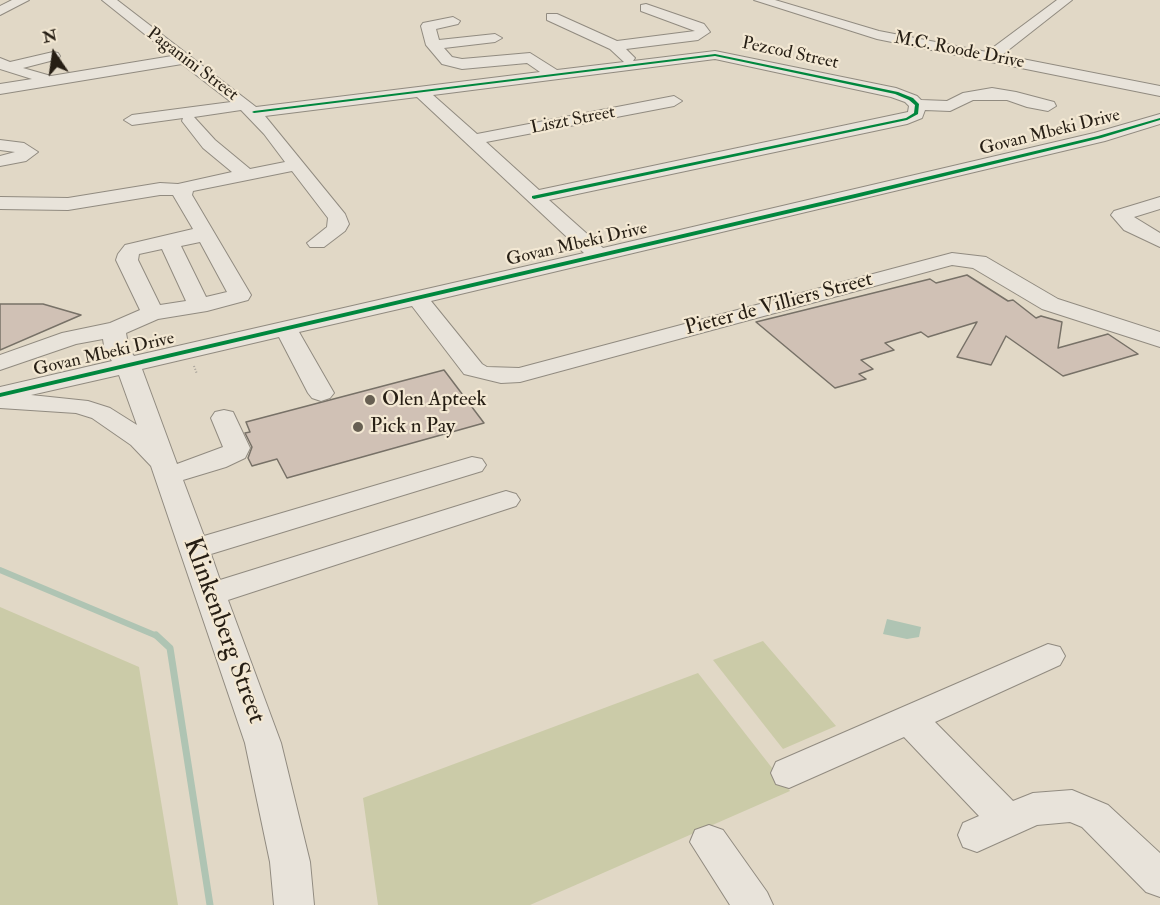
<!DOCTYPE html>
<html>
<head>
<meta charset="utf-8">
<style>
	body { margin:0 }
	#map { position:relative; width:1160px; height:905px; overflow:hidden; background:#e1d8c6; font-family:"IM FELL Double Pica",serif }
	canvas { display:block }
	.north { position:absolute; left:24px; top:24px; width:60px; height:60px; -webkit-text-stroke:4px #f3e8d3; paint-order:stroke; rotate:347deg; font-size:16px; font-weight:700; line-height:24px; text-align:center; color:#261e14 }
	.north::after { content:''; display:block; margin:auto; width:21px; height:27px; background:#261e14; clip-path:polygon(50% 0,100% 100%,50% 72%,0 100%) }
</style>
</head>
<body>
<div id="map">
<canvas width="1160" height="905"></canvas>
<div class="north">N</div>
</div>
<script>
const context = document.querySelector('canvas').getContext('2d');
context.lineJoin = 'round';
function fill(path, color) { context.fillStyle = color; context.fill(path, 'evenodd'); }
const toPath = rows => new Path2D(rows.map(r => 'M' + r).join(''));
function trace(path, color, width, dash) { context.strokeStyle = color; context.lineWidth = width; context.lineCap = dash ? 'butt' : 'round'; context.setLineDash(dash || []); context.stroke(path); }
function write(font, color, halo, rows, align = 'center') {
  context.font = font + ' "IM FELL Double Pica",serif'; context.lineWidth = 4.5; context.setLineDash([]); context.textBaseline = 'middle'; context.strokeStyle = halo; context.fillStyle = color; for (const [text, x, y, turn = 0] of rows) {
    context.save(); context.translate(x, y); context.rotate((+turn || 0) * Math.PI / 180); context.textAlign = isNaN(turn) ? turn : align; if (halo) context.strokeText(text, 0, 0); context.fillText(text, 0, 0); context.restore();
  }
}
fill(toPath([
	[0,607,139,667,178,905,0,905],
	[763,641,836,726,783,749,713,660],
	[698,673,790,791,530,905,378,905,363,798]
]), '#cbcba8');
fill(toPath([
	[887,619,921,627,919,637,907,639,883,634]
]), '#afc4b3');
trace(toPath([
	[0,570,157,636]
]), '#afc4b3', 6);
trace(toPath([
	[156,635,170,648,210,905]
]), '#afc4b3', 7);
const building = toPath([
	[967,275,1008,301,1013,300,1036,318,1041,316,1062,322,1058,348,1108,334,1138,354,1063,376,1006,336,991,365,957,357,977,322,928,337,921,332,885,343,894,350,861,360,873,369,859,374,866,379,835,388,756,322,930,279,936,283,967,275],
	[0,304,43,304,81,315,0,350,0,304],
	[444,370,484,423,287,478,277,459,252,466,248,458,252,447,245,433,250,432,246,422,444,370]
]);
fill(building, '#d0c1b5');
trace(building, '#777167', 1.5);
const minor = toPath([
	[12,0,29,0,0,15,0,6,12,0],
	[102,0,117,0,256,107,540,72,527,63,462,69,442,64,426,45,421,26,423,23,453,17,460,21,458,24,436,29,439,40,495,34,502,38,495,42,444,48,452,57,462,59,530,53,557,70,624,62,610,49,547,20,547,14,557,14,617,41,695,31,641,11,641,5,646,4,704,24,710,32,698,40,626,49,635,58,633,61,715,51,896,88,917,96,921,100,947,101,963,93,992,88,1016,92,1054,102,1056,106,1048,111,1027,107,1007,100,973,100,950,111,925,110,922,118,907,124,549,200,603,248,1094,133,1160,114,1160,124,1105,141,431,301,482,364,487,367,519,368,952,253,986,257,1058,299,1160,332,1160,347,1042,309,973,268,952,265,520,382,501,383,464,374,412,306,299,332,334,393,330,398,321,401,312,398,308,393,279,337,142,369,177,464,223,447,211,418,215,412,224,410,233,412,250,448,245,458,226,467,183,480,204,536,472,457,482,459,486,465,482,471,211,554,220,580,496,494,506,491,516,494,520,500,516,506,228,600,281,743,310,862,314,905,274,905,270,862,245,743,151,466,131,445,92,418,76,413,0,408,0,387,112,361,105,352,103,339,76,344,0,370,0,355,62,333,110,323,140,310,116,260,118,254,125,245,193,229,173,195,160,195,68,210,0,209,0,197,68,198,160,183,178,184,232,172,203,148,182,121,183,118,132,125,124,120,132,115,231,102,182,64,0,94,0,84,32,79,0,69,0,58,10,62,53,52,58,53,60,56,58,59,23,68,51,76,172,56,102,0],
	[715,59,891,97,905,102,909,106,908,112,539,190,486,142,674,106,682,101,674,96,477,134,433,95,715,59],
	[417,97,584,253,134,356,129,350,126,333,158,319,207,311,248,300,251,295,192,195,193,191,292,171,328,218,327,227,307,243,310,247,324,247,345,231,349,224,345,214,265,116,417,97],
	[241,110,264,134,285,162,250,169,215,140,194,117,241,110],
	[200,242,227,292,206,297,181,246,200,242],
	[162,249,186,301,160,305,138,260,139,254,162,249],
	[119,375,137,425,110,408,88,401,31,395,119,375],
	[754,0,775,0,879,31,987,52,1057,0,1072,0,1002,55,1160,86,1160,96,877,39,754,0],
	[0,140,24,143,38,152,26,161,0,166,0,156,15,152,0,150,0,140],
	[1160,197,1160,209,1134,217,1160,233,1160,247,1124,230,1111,215,1114,211,1160,197],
	[1048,644,1060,647,1065,656,1060,665,935,722,1013,801,1033,793,1072,790,1108,805,1160,853,1160,897,1146,892,1082,827,1070,822,1037,825,977,852,963,847,958,835,963,823,979,816,904,737,789,788,776,784,771,773,776,762,1048,644],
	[709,825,723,830,767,892,773,905,730,905,690,842,695,830,709,825]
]);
trace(minor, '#918b80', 2);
trace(toPath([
	[194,366,197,374]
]), '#a49f97', 2, [1, 2]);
fill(minor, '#e8e3da');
fill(toPath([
	[715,54,898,92,913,98,919,104,918,114,907,120,534,199,532,198,532,196,906,118,914,113,915,105,909,100,895,94,715,56,254,113,252,112,254,111,715,54],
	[1160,118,1160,120,1101,138,855,198,0,397,0,393,855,194,1098,136,1160,118]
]), '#00873e');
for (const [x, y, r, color] of [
	[370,400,6,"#675f52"],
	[358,427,6,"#675f52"]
]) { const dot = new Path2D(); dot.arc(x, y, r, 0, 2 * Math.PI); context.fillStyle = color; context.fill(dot); trace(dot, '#f3e8d3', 2); }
write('18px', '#261e14', '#f3e8d3', [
	["M.C. Roode Drive",959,51,11],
	["Pezcod Street",790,54,12],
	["Paganini Street",192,65,37],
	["Liszt Street",573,121,-11],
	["Govan Mbeki Drive",1050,133,-14],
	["Govan Mbeki Drive",577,245,-13],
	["Govan Mbeki Drive",104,355,-13]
]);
write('21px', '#261e14', '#f3e8d3', [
	["Pieter de Villiers Street",779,305,-15]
]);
write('21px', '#261e14', '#f3e8d3', [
	["Olen Apteek",382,400],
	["Pick n Pay",370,427]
], 'left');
write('26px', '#261e14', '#f3e8d3', [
	["Klinkenberg Street",223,631,70]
]);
</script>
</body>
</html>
